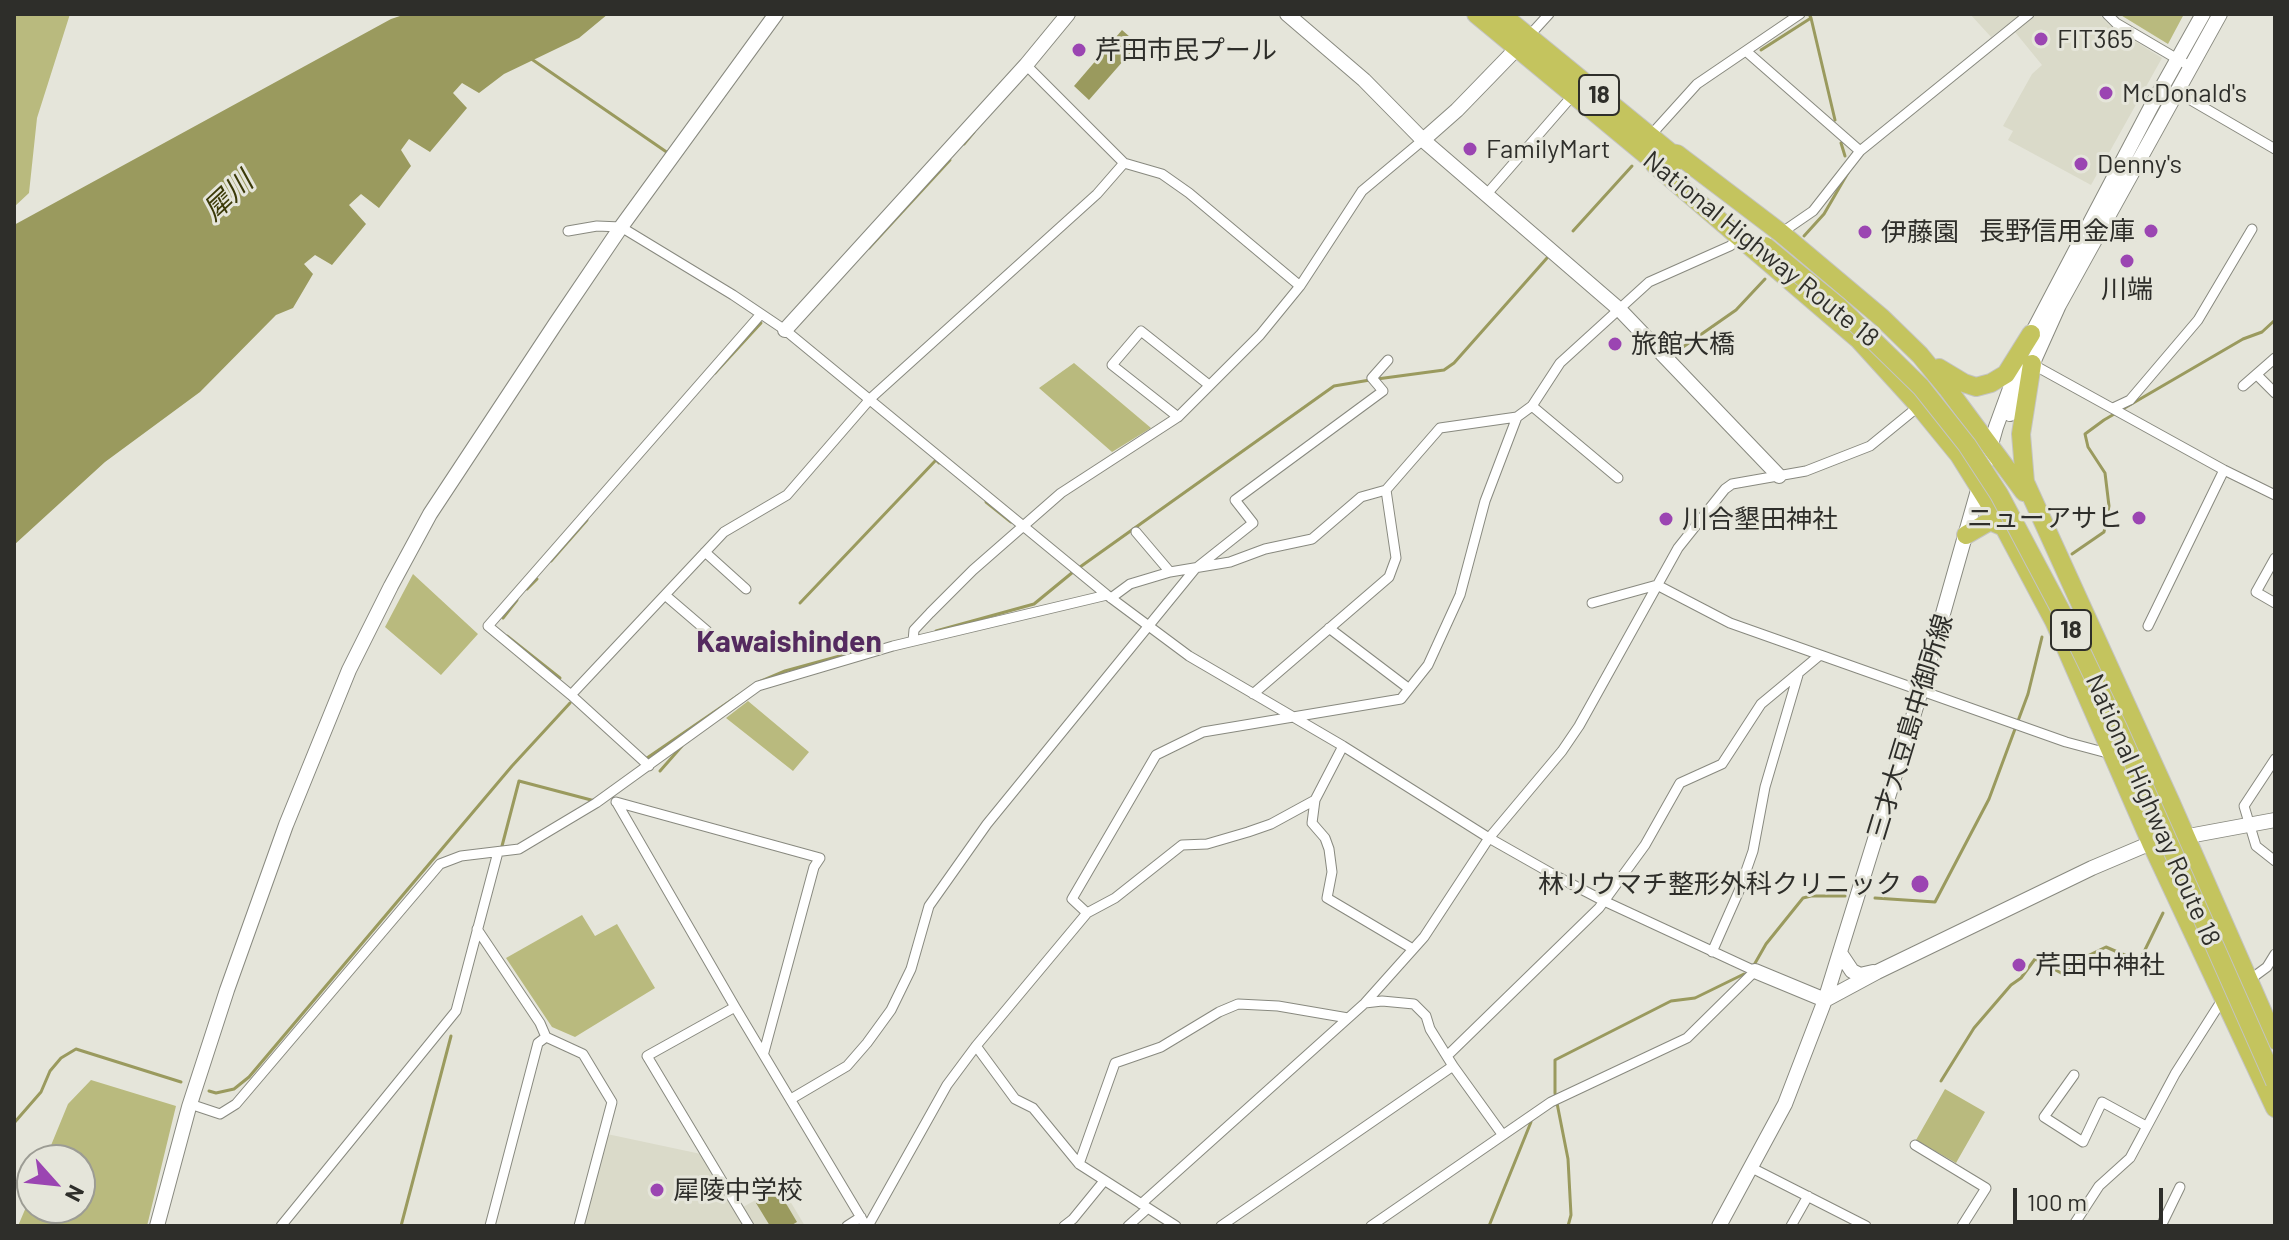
<!DOCTYPE html>
<html>
<head>
<meta charset="utf-8">
<style>
	body { margin:0 }
	#map { position:relative; width:2289px; height:1240px; overflow:hidden; background:#e5e5da; font-family:Barlow,sans-serif }
	canvas { display:block }
	.frame { position:absolute; inset:0; border:16px solid #2e2e2a; pointer-events:none }
	.north { position:absolute; left:16px; top:1144px; width:80px; height:80px; box-sizing:border-box; background:#e5e5da; border:2px solid #9c9c94; border-radius:50%; rotate:117deg; font-size:22px; font-weight:700; line-height:32px; text-align:center; color:#2e2e2a }
	.north::after { content:''; display:block; margin:auto; width:28px; height:36px; background:#9b45b2; clip-path:polygon(50% 0,100% 100%,50% 72%,0 100%) }
	.scale { position:absolute; left:2013px; top:1188px; width:150px; height:36px; box-sizing:border-box; border:4px solid #2e2e2a; border-top:0; padding-left:10px; font-size:24px; line-height:28px; white-space:nowrap; color:#2e2e2a; -webkit-text-stroke:6px #e5e5da; paint-order:stroke }
</style>
</head>
<body>
<div id="map">
<canvas width="2289" height="1240"></canvas>
<div class="frame"></div>
<div class="north">N</div>
<div class="scale">100 m</div>
</div>
<script>
const context = document.querySelector('canvas').getContext('2d');
context.lineJoin = 'round';
function fill(path, color) { context.fillStyle = color; context.fill(path, 'evenodd'); }
const toPath = rows => new Path2D(rows.map(r => 'M' + r).join(''));
function trace(path, color, width, dash) { context.strokeStyle = color; context.lineWidth = width; context.lineCap = dash ? 'butt' : 'round'; context.setLineDash(dash || []); context.stroke(path); }
function write(font, color, halo, rows, align = 'center') {
  context.font = font + ' Barlow,"Noto Sans JP",sans-serif'; context.lineWidth = 6; context.setLineDash([]); context.textBaseline = 'middle'; context.strokeStyle = halo; context.fillStyle = color; for (const [text, x, y, turn = 0] of rows) {
    context.save(); context.translate(x, y); context.rotate((+turn || 0) * Math.PI / 180); context.textAlign = isNaN(turn) ? turn : align; if (halo) context.strokeText(text, 0, 0); context.fillText(text, 0, 0); context.restore();
  }
}
fill(toPath([
	[1970,14,2022,14,1991,37],
	[2037,14,2099,14,2109,25,2162,58,2091,185,2008,140,2013,131,2003,126,2032,74,2042,65,2015,32],
	[607,1134,701,1154,743,1226,583,1226],
	[781,1186,805,1226,755,1226,743,1207]
]), '#dadac9');
fill(toPath([
	[14,14,70,14,37,118,29,193,14,207],
	[2119,14,2184,14,2168,44],
	[1074,363,1151,428,1112,452,1039,388],
	[413,574,478,634,441,675,385,627],
	[748,701,809,752,793,771,726,718],
	[582,915,595,936,617,924,655,988,575,1037,552,1027,506,958],
	[91,1080,176,1106,147,1226,18,1226,32,1193,32,1208,80,1208,80,1160,45,1160,68,1104],
	[1945,1089,1985,1112,1956,1163,1916,1140]
]), '#b9ba7e');
fill(toPath([
	[406,14,608,14,579,38,504,74,479,93,462,83,453,93,467,108,430,152,409,139,401,150,411,166,379,208,361,194,349,205,366,224,332,265,315,255,304,264,313,274,293,308,276,315,200,392,105,462,14,545,14,225,391,19],
	[1122,30,1138,44,1089,100,1074,86],
	[778,1190,797,1222,790,1226,770,1226,756,1203]
]), '#9a9a5e');
trace(toPath([
	[1811,18,1835,120],
	[1761,50,1811,18,1810,16],
	[530,58,668,153],
	[1841,143,1845,156],
	[964,144,974,132],
	[1573,231,1632,166],
	[1804,236,1824,214,1849,171],
	[869,248,950,160],
	[1673,354,1736,310,1765,279],
	[715,373,761,323],
	[1377,379,1444,370,1454,363,1547,258],
	[986,502,1011,522],
	[2072,554,2104,532,2109,506,2105,473,2088,447,2085,434,2104,420,2243,339,2262,332,2275,320],
	[551,561,587,520],
	[1080,567,1334,386,1370,380],
	[527,589,537,579],
	[800,603,936,460,939,463],
	[503,618,517,600],
	[936,631,1034,604,1073,572],
	[507,636,560,678],
	[759,682,785,671,858,651],
	[647,758,739,695],
	[660,771,682,746],
	[502,846,519,781,595,801],
	[1875,898,1935,902,1989,799,2028,694,2042,637],
	[1754,965,1766,944,1803,898,1811,896,1845,896],
	[1941,1081,1974,1028,2011,985,2021,978,2035,959,2063,974,2079,960,2106,947,2129,957,2141,958,2163,913],
	[209,1091,216,1093,234,1089,249,1077,512,766,570,703],
	[14,1123,41,1092,50,1071,61,1058,76,1049,181,1082],
	[401,1226,451,1036],
	[1489,1226,1531,1122],
	[1568,1226,1571,1215,1568,1159,1555,1093,1555,1060,1671,1001,1695,998,1744,974]
]), '#9a9a5e', 3);
const street = toPath([
	[2107,14,2116,23,2191,67],
	[1528,37,1549,14],
	[1747,52,1860,151,1813,211,1781,233],
	[2177,92,2275,149],
	[1650,136,1697,84,1800,14],
	[1860,151,2029,14],
	[1124,163,1162,174,1189,193,1300,286],
	[1486,195,1573,95],
	[568,231,597,226,621,227,733,295,785,330,1107,595,1189,656,1343,746,1489,838,1556,876,1604,901,1755,971,1687,1038,1551,1102,1371,1226],
	[2032,364,2224,470,2275,495],
	[2257,375,2275,393],
	[2243,386,2275,358],
	[1532,406,1618,478],
	[2113,408,2130,400,2198,320,2252,229],
	[1178,417,1112,365,1141,331,1209,385],
	[1136,532,1170,572],
	[705,552,746,589],
	[2275,558,2256,592,2275,603],
	[665,595,707,631],
	[1111,598,1130,584,1170,572,1230,562,1265,549,1312,539,1361,497,1386,490,1440,428,1517,417,1532,406,1560,363,1649,282,1730,246,1741,237],
	[1592,603,1657,585,1730,623,2066,742,2111,754],
	[2148,626,2224,470],
	[1329,628,1408,688],
	[913,641,914,630,930,613,973,570,1061,493,1178,417,1260,335,1300,286,1362,191,1423,140],
	[1253,694,1389,577,1396,558,1386,490],
	[571,695,724,532,787,495,871,398,1097,194,1124,163,1026,65],
	[2275,759,2244,806,2256,846,2275,861],
	[649,766,571,695,488,626,761,314],
	[1315,800,1312,823,1325,838,1329,849,1332,872,1327,898,1413,949],
	[616,802,820,858,814,867,764,1052],
	[617,803,735,1007,866,1226],
	[1087,913,1072,899,1156,755,1203,732,1401,699,1428,665,1460,595,1485,501,1517,417],
	[477,929,540,1023,546,1037,583,1054,612,1102,579,1226],
	[1712,952,1739,891,1753,851,1765,787,1798,675],
	[2248,981,2267,967,2275,954],
	[1365,1003,1382,1001,1414,1004,1426,1016,1430,1029,1453,1066,1502,1134],
	[735,1007,647,1056,749,1226],
	[976,1046,1015,1099,1033,1108,1079,1164,1176,1226],
	[1447,1056,1599,908,1645,845,1680,783,1722,764,1761,704,1820,655],
	[2074,1075,2044,1117,2083,1142,2102,1102,2146,1126],
	[791,1099,847,1066,867,1043,891,1010,911,969,929,906,987,824,1195,569,1253,523,1235,500,1383,391,1372,378,1388,360],
	[190,1104,220,1114,236,1104,440,864,461,856,519,849,596,803,758,686,893,646,1107,595],
	[1915,1145,1986,1188,1962,1226],
	[1079,1164,1115,1063,1161,1047,1219,1012,1238,1004,1278,1006,1348,1018],
	[1752,1168,1866,1226],
	[1141,1204,1365,1003,1424,937,1489,838,1562,751,1579,726,1678,548,1725,489,1732,484,1806,471,1870,446,1919,406],
	[281,1226,456,1011,498,852],
	[490,1226,538,1043,546,1037],
	[847,1226,861,1217],
	[868,1226,947,1085,976,1046,1087,913,1115,898,1182,845,1207,844,1248,832,1271,824,1315,800,1343,746],
	[1064,1226,1073,1219,1104,1181],
	[1128,1226,1148,1208],
	[1221,1226,1453,1066],
	[1791,1226,1808,1196],
	[2073,1226,2099,1186,2130,1158,2175,1074,2224,997],
	[2161,1226,2180,1187]
]);
const secondary = toPath([
	[1287,14,1364,80,1423,140,1620,310,1779,476],
	[1423,140,1457,110,1523,42],
	[785,330,1026,65,1068,14],
	[2028,341,2152,105,2203,14],
	[2010,414,2059,305,2220,14],
	[1840,953,1852,971,1860,975,1873,972],
	[1755,971,1825,1000,1877,972,2092,868,2151,843,2275,820],
	[157,1226,189,1107,227,990,286,825,349,670,391,586,430,514,556,323,621,227,776,14],
	[1719,1226,1785,1104,1825,1000,1921,691,1996,427,2019,364]
]);
const highway = toPath([
	[1476,14,1651,159,1659,162],
	[1501,14,1671,153,1676,161],
	[1671,153,1677,154,1781,233,1882,318,1920,355,1947,388,2024,492],
	[1651,159,1655,165,1859,340,1919,406,1959,455,2004,527,2054,621,2151,843,2275,1108],
	[2032,364,2021,434,2025,482,2171,803,2275,1040],
	[1939,368,1964,383,1976,387,1991,383,2006,374,2031,334],
	[1966,535,1990,521,2004,527]
]);
trace(street, '#88897f', 11);
trace(secondary, '#88897f', 16);
trace(highway, '#c4c4c3', 20);
trace(street, '#fff', 9);
trace(secondary, '#fff', 14);
trace(highway, '#c4c45e', 18);
const highwayBridge = toPath([
	[1765,246,1839,307,1921,387,1967,445,1999,494,2069,626,2118,728,2275,1082]
]);
trace(highwayBridge, '#c4c4c3', 20, []);
trace(highwayBridge, '#c4c45e', 18);
for (const [x, y, r, color] of [
	[2041,39,8,"#9b45b2"],
	[1079,50,8,"#9b45b2"],
	[2106,93,8,"#9b45b2"],
	[1470,149,8,"#9b45b2"],
	[2081,164,8,"#9b45b2"],
	[2151,231,8,"#9b45b2"],
	[1865,232,8,"#9b45b2"],
	[2127,261,8,"#9b45b2"],
	[1615,344,8,"#9b45b2"],
	[2139,518,8,"#9b45b2"],
	[1666,519,8,"#9b45b2"],
	[1920,884,10,"#9b45b2"],
	[2019,965,8,"#9b45b2"],
	[657,1190,8,"#9b45b2"]
]) { const dot = new Path2D(); dot.arc(x, y, r, 0, 2 * Math.PI); context.fillStyle = color; context.fill(dot); trace(dot, '#e5e5da', 3); }
for (const [x, y, w] of [
	[1599,95,40],
	[2071,630,40]
]) { const box = new Path2D(); box.roundRect(x - w / 2, y - 20, w, 40, 6); context.fillStyle = '#e5e5da'; context.fill(box); trace(box, '#2e2e2a', 2); }
write('bold 24px', '#2e2e2a', null, [
	["18",1599,95],
	["18",2071,630]
]);
write('26px', '#2e2e2a', '#e5e5da', [
	["FIT365",2057,39],
	["芹田市民プール",1095,50],
	["McDonald's",2122,93],
	["FamilyMart",1486,149],
	["Denny's",2097,164],
	["長野信用金庫",2135,231,"right"],
	["伊藤園",1881,232],
	["川端",2127,289,"center"],
	["旅館大橋",1631,344],
	["ニューアサヒ",2123,518,"right"],
	["川合墾田神社",1682,519],
	["林リウマチ整形外科クリニック",1902,884,"right"],
	["芹田中神社",2035,965],
	["犀陵中学校",673,1190]
], 'left');
write('26px', '#2e2e2a', '#e5e5da', [
	["National Highway Route 18",1761,249,39],
	["三才大豆島中御所線",1910,727,-73],
	["National Highway Route 18",2153,810,66]
]);
write('italic 28px', '#3b3a08', '#e5e5da', [
	["犀川",228,196,-43]
]);
write('bold 30px', '#542a5f', '#e5e5da', [
	["Kawaishinden",789,642]
]);
</script>
</body>
</html>
